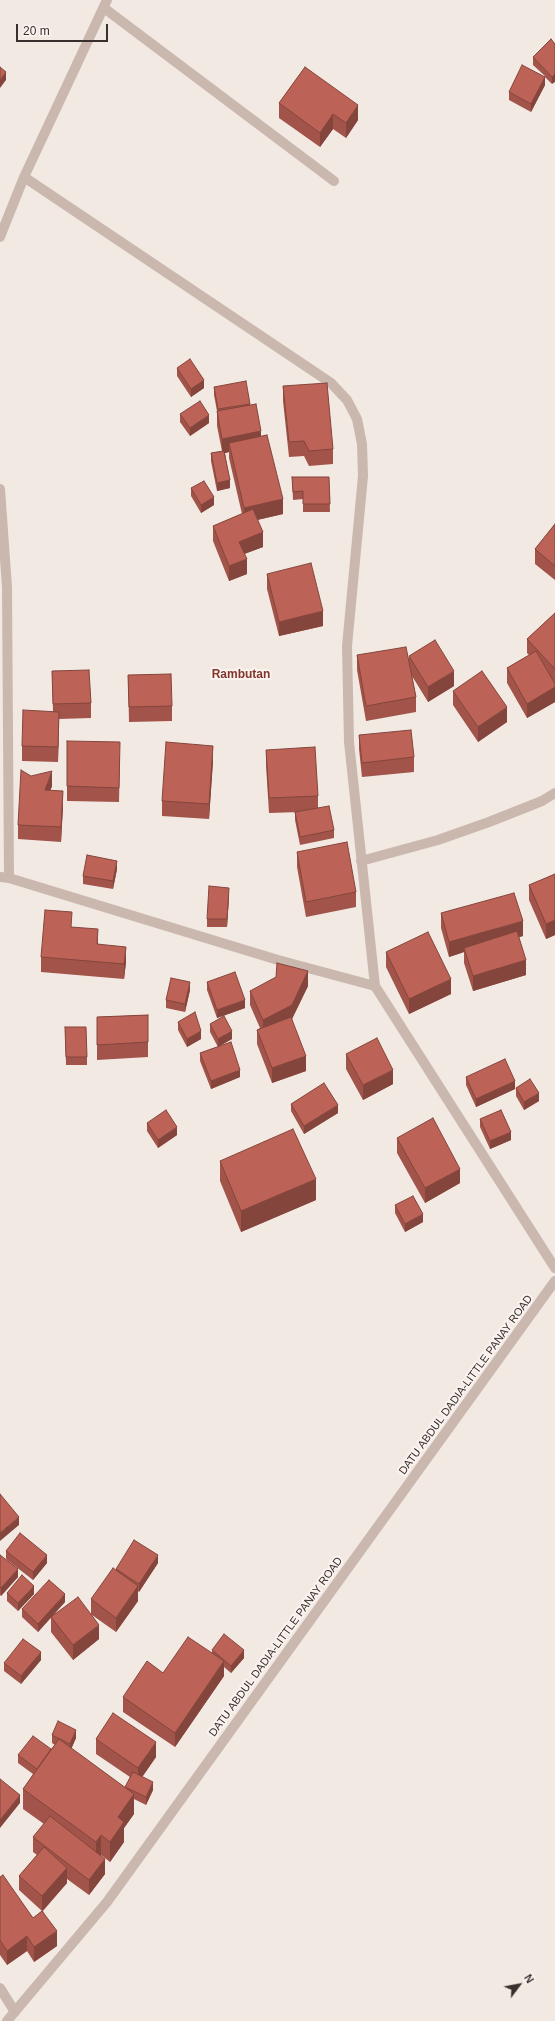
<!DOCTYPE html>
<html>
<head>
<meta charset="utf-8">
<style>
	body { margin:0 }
	#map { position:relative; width:555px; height:2021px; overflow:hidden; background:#f2e9e3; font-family:Arial,sans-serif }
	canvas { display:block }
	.north { position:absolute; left:499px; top:1965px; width:40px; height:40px; -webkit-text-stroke:3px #faf3ef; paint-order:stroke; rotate:58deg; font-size:11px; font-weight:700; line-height:16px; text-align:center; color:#392f2c }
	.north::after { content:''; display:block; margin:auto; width:14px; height:18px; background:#392f2c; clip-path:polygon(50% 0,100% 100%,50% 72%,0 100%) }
	.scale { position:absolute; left:16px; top:24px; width:92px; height:18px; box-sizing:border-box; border:2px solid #392f2c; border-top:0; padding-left:5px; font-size:12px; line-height:14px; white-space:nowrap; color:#392f2c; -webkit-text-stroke:3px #faf3ef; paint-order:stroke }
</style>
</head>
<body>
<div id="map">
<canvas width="555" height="2021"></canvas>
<div class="north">N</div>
<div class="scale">20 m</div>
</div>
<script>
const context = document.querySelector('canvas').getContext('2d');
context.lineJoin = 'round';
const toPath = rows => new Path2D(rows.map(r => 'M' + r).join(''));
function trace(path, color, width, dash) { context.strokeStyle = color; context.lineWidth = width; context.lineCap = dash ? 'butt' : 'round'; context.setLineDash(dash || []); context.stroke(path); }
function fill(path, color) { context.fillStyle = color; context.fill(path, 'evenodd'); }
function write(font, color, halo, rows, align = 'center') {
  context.font = font + ' Arial,sans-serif'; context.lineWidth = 4; context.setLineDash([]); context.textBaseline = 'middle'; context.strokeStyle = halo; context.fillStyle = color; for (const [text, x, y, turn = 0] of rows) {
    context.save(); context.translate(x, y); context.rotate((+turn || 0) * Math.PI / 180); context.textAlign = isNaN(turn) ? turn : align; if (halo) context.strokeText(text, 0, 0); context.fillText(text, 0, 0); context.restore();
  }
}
trace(toPath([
	[104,8,334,181],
	[24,177,331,383,347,400,357,419,362,444,363,476,347,646,349,742,375,986,555,1268],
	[0,237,24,177,107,0],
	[0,489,7,587,9,878],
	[361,861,438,840,489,822,542,801,555,793],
	[0,877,9,878,278,960,375,986],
	[0,1988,15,2012]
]), '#cab8af', 10);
trace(toPath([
	[7,2021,107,1902,555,1281]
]), '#cab8af', 10);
fill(toPath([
	[555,44,552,84,545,77,545,85,531,112,509,100,509,92,545,76,533,65,533,57],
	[305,67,358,120,346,138,333,129,320,147,279,118,279,103],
	[177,368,204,388,191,397,177,376],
	[283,386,333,449,333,464,309,466,304,456,289,457,283,401],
	[214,387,250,404,261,436,283,514,257,520,263,547,244,554,247,574,229,581,213,541,213,526,242,514,229,458,229,452,225,453,230,488,217,491,211,461,211,453,222,451,217,426,217,411,214,395],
	[180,414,209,423,190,436,180,422],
	[292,477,329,477,330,512,303,512,303,499,293,500],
	[191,488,214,505,201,513,191,496],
	[555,524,555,580,535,564,535,549],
	[267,574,323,626,279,636,267,589],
	[555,613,555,702,527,718,507,683,507,668,529,655,527,653,527,639],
	[357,655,409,660,409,656,454,686,428,702,412,676,416,697,416,712,366,721,357,670],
	[52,671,91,703,91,718,59,719,58,762,22,761,22,746,53,712],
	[128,675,172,706,172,721,129,722],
	[453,691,507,722,478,742,453,705],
	[359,735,414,757,414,772,362,777,359,749],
	[67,741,120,757,119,802,67,801],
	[266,750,318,796,318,808,334,830,334,838,300,845,295,820,295,812,300,812,269,813,266,765],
	[213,761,209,819,162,816,162,801],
	[31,776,52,786,50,791,63,806,61,842,18,839,18,825],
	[297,852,356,892,356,907,306,917,297,867],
	[117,869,113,889,83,884,83,876],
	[555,874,555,935,546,939,529,900,529,885],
	[229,896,227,927,207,927,207,919],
	[441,913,523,936,519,937,526,975,473,991,464,963,464,952,449,957,441,928],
	[72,927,126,962,124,979,41,972,41,957],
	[386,952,451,994,409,1014,386,967],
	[207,982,245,1008,217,1018,207,990],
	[308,986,292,1019,306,1071,272,1083,257,1044,257,1030,260,1028,250,1005,250,991],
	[190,990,185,1012,166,1008,166,1000],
	[148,1015,148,1057,97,1060,97,1017],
	[178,1022,201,1039,187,1047,178,1030],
	[210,1024,232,1039,219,1046,240,1077,211,1089,200,1061,200,1053,218,1047,210,1032],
	[65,1027,87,1057,87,1065,66,1065],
	[346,1054,393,1084,363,1100,346,1069],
	[466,1077,515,1089,476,1107,466,1085],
	[516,1088,539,1101,524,1110,516,1096],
	[291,1104,338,1113,304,1134,291,1111],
	[480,1119,511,1140,490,1149,480,1127],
	[147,1123,177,1135,158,1148,147,1131],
	[397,1138,460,1183,425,1203,397,1153],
	[220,1161,316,1200,241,1232,220,1181],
	[395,1205,423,1222,405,1232,395,1213],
	[6,1551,47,1563,33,1580,6,1559],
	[0,1555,18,1577,1,1596,0,1595],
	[158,1563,139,1592,138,1591,138,1601,116,1632,92,1615,99,1639,73,1660,51,1632,51,1617,91,1614,91,1599,116,1570,116,1569],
	[7,1593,34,1594,18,1611,7,1601],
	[65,1602,38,1632,22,1617,22,1609],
	[212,1650,244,1658,231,1673,224,1667,224,1676,175,1747,123,1712,123,1697,163,1673,212,1653],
	[41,1660,21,1684,4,1671,4,1663],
	[52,1735,76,1738,71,1748,125,1788,130,1777,96,1754,96,1739,156,1757,142,1777,153,1790,146,1805,134,1799,134,1814,124,1828,124,1842,110,1862,101,1855,105,1874,89,1895,67,1879,67,1883,43,1911,57,1946,34,1962,27,1951,7,1965,0,1955,0,1877,33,1918,42,1911,19,1890,19,1876,37,1855,33,1852,33,1837,44,1824,23,1809,23,1789,33,1774,18,1763,18,1755,51,1749,55,1745,52,1743]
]), '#a2544a');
fill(toPath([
	[6,72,6,80,0,88,0,80],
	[555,74,555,82,552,84,552,77],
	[545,77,545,85,531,112,531,104],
	[358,105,358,120,346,138,346,123],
	[333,114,333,129,320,147,320,133],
	[204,380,204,388,191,397,191,389],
	[209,415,209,423,190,436,190,428],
	[261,431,261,446,229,443,229,452,222,454,222,439],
	[230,480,230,488,217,491,217,483],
	[214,497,214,505,201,513,201,505],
	[283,499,283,514,244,523,244,508],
	[263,532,263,547,239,556,239,542],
	[247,559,247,574,229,581,229,566],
	[323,611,323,626,279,636,279,622],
	[454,671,454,686,428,702,428,687],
	[555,687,555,702,527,718,527,704],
	[507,707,507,722,478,742,478,727],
	[59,712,59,727,58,762,58,747],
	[213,746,213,761,209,819,209,804],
	[52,771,52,786,45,805,45,790],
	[63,791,63,806,61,842,61,827],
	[117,861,117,869,113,889,113,881],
	[229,888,229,896,227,927,227,919],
	[555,920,555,935,546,939,546,924],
	[523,921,523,936,465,952,464,948,464,952,449,957,449,942],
	[98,929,98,944,97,959,97,944],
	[126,947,126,962,124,979,124,964],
	[526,960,526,975,473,991,473,976],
	[308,971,308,986,292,1019,263,1035,263,1020],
	[451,979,451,994,409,1014,409,999],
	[190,982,190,990,185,1012,185,1004],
	[245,1000,245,1008,217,1018,217,1010],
	[201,1031,201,1039,187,1047,187,1039],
	[232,1031,232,1039,218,1047,218,1039],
	[306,1056,306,1071,272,1083,272,1068],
	[240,1070,240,1077,211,1089,211,1081],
	[393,1070,393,1084,363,1100,363,1085],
	[515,1081,515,1089,476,1107,476,1099],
	[539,1093,539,1101,524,1110,524,1102],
	[338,1105,338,1113,304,1134,304,1126],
	[177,1127,177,1135,158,1148,158,1140],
	[511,1132,511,1140,490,1149,490,1141],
	[460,1169,460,1183,425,1203,425,1188],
	[316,1179,316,1200,241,1232,241,1211],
	[423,1214,423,1222,405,1232,405,1224],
	[19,1517,19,1525,0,1541,0,1533],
	[47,1555,47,1563,33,1580,33,1572],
	[158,1555,158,1563,139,1592,139,1584],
	[18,1569,18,1577,1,1596,1,1588],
	[34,1586,34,1594,18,1611,18,1603],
	[138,1586,138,1601,116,1632,116,1618],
	[65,1594,65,1602,38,1632,38,1624],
	[99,1625,99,1639,73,1660,73,1645],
	[244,1650,244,1658,231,1673,231,1666],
	[41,1652,41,1660,21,1684,21,1676],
	[224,1661,224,1676,175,1747,175,1733],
	[76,1730,76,1738,70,1752,70,1744],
	[156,1742,156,1757,138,1783,138,1768],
	[153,1782,153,1790,146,1805,146,1797],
	[134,1794,134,1814,124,1828,124,1842,110,1862,110,1842,118,1817],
	[20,1795,20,1803,0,1828,0,1820],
	[101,1835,101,1855,96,1862,96,1842],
	[105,1859,105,1874,89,1895,89,1880],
	[67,1868,67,1883,42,1911,42,1896],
	[57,1931,57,1946,34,1962,34,1947],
	[27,1936,27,1951,7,1965,7,1951]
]), '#84453c');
const building = toPath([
	[551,39,555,44,555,74,552,77,533,57,551,39],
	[522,65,545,77,531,104,509,92,522,65],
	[0,67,6,72,0,80,0,67],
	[305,67,358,105,346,123,333,114,320,133,279,103,305,67],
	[190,359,204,380,191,389,177,368,190,359],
	[246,381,250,404,218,409,214,387,246,381],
	[327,383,333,449,309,451,304,441,289,442,283,386,327,383],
	[200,401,209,415,190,428,180,414,200,401],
	[256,404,261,431,222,439,217,411,256,404],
	[267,435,283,499,244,508,229,443,267,435],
	[224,451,230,480,217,483,211,453,224,451],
	[292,477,329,477,330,504,303,504,303,491,293,492,292,477],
	[204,481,214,497,201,505,191,488,204,481],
	[253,509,263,532,239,542,247,559,229,566,213,526,253,509],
	[555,524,555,566,535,549,555,524],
	[311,563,323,611,279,622,267,574,311,563],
	[555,613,555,669,527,639,555,613],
	[435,640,454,671,428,687,409,656,435,640],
	[406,647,416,697,366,706,357,655,406,647],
	[536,651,555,684,555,687,527,704,507,668,536,651],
	[89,670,91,703,53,704,52,671,89,670],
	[482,671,507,707,478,727,453,691,482,671],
	[171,674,172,706,129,707,128,675,171,674],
	[23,710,59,712,58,747,22,746,23,710],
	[411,730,414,757,362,763,359,735,411,730],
	[67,741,120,742,119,788,67,786,67,741],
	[166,742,213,746,209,804,162,801,166,742],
	[315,747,318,796,269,798,266,750,315,747],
	[21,770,31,776,52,771,45,790,63,791,61,827,18,825,21,770],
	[329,806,334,830,300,837,295,812,329,806],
	[347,842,356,892,306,902,297,852,347,842],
	[87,855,117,861,113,881,83,876,87,855],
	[555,874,555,920,546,924,529,885,555,874],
	[209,886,229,888,227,919,207,919,209,886],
	[514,893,523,921,449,942,441,913,514,893],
	[45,910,72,912,71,927,98,929,97,944,126,947,124,964,41,957,45,910],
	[517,931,526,960,473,976,464,948,517,931],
	[428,932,451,979,409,999,386,952,428,932],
	[277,963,308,971,292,1005,263,1020,250,991,276,977,277,963],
	[235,972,245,1000,217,1010,207,982,235,972],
	[171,978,190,982,185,1004,166,1000,171,978],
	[195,1012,201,1031,187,1039,178,1022,195,1012],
	[148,1015,148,1042,97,1045,97,1017,148,1015],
	[224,1016,232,1031,218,1039,210,1024,224,1016],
	[291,1017,306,1056,272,1068,257,1030,291,1017],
	[65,1027,86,1027,87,1057,66,1057,65,1027],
	[377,1038,393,1070,363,1085,346,1054,377,1038],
	[231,1042,240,1070,211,1081,200,1053,231,1042],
	[505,1059,515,1081,476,1099,466,1077,505,1059],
	[530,1079,539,1093,524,1102,516,1088,530,1079],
	[324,1083,338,1105,304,1126,291,1104,324,1083],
	[166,1110,177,1127,158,1140,147,1123,166,1110],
	[501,1110,511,1132,490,1141,480,1119,501,1110],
	[433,1118,460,1169,425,1188,397,1138,433,1118],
	[293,1129,316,1179,241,1211,220,1161,293,1129],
	[413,1196,423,1214,405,1224,395,1205,413,1196],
	[0,1494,19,1517,0,1533,0,1494],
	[20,1533,47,1555,33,1572,6,1551,20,1533],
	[134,1540,158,1555,139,1584,116,1569,134,1540],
	[0,1555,18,1569,1,1588,0,1587,0,1555],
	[113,1568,138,1586,116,1618,91,1599,113,1568],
	[22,1575,34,1586,18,1603,7,1593,22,1575],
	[49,1580,65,1594,38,1624,22,1609,49,1580],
	[78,1597,99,1625,73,1645,51,1617,78,1597],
	[224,1634,244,1650,231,1666,212,1650,224,1634],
	[188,1637,224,1661,175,1733,123,1697,147,1661,163,1673,188,1637],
	[23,1639,41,1652,21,1676,4,1663,23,1639],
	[113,1713,156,1742,138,1768,96,1739,113,1713],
	[58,1721,76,1730,70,1744,52,1735,58,1721],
	[33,1736,51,1749,37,1769,18,1755,33,1736],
	[59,1739,134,1794,118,1817,124,1822,110,1842,101,1835,96,1842,23,1789,59,1739],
	[133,1772,153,1782,146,1797,125,1787,133,1772],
	[0,1779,20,1795,0,1820,0,1779],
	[50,1816,105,1859,89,1880,33,1837,50,1816],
	[44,1847,67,1868,42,1896,19,1876,44,1847],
	[3,1875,33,1918,42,1911,57,1931,34,1947,27,1936,7,1951,0,1940,0,1877,3,1875]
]);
fill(building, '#bc6256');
trace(building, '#84453c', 1);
write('11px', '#392f2c', '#faf3ef', [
	["DATU ABDUL DADIA-LITTLE PANAY ROAD",466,1385,-54],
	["DATU ABDUL DADIA-LITTLE PANAY ROAD",276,1647,-54]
]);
write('bold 12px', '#82362c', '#faf3ef', [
	["Rambutan",241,675]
]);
</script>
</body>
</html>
